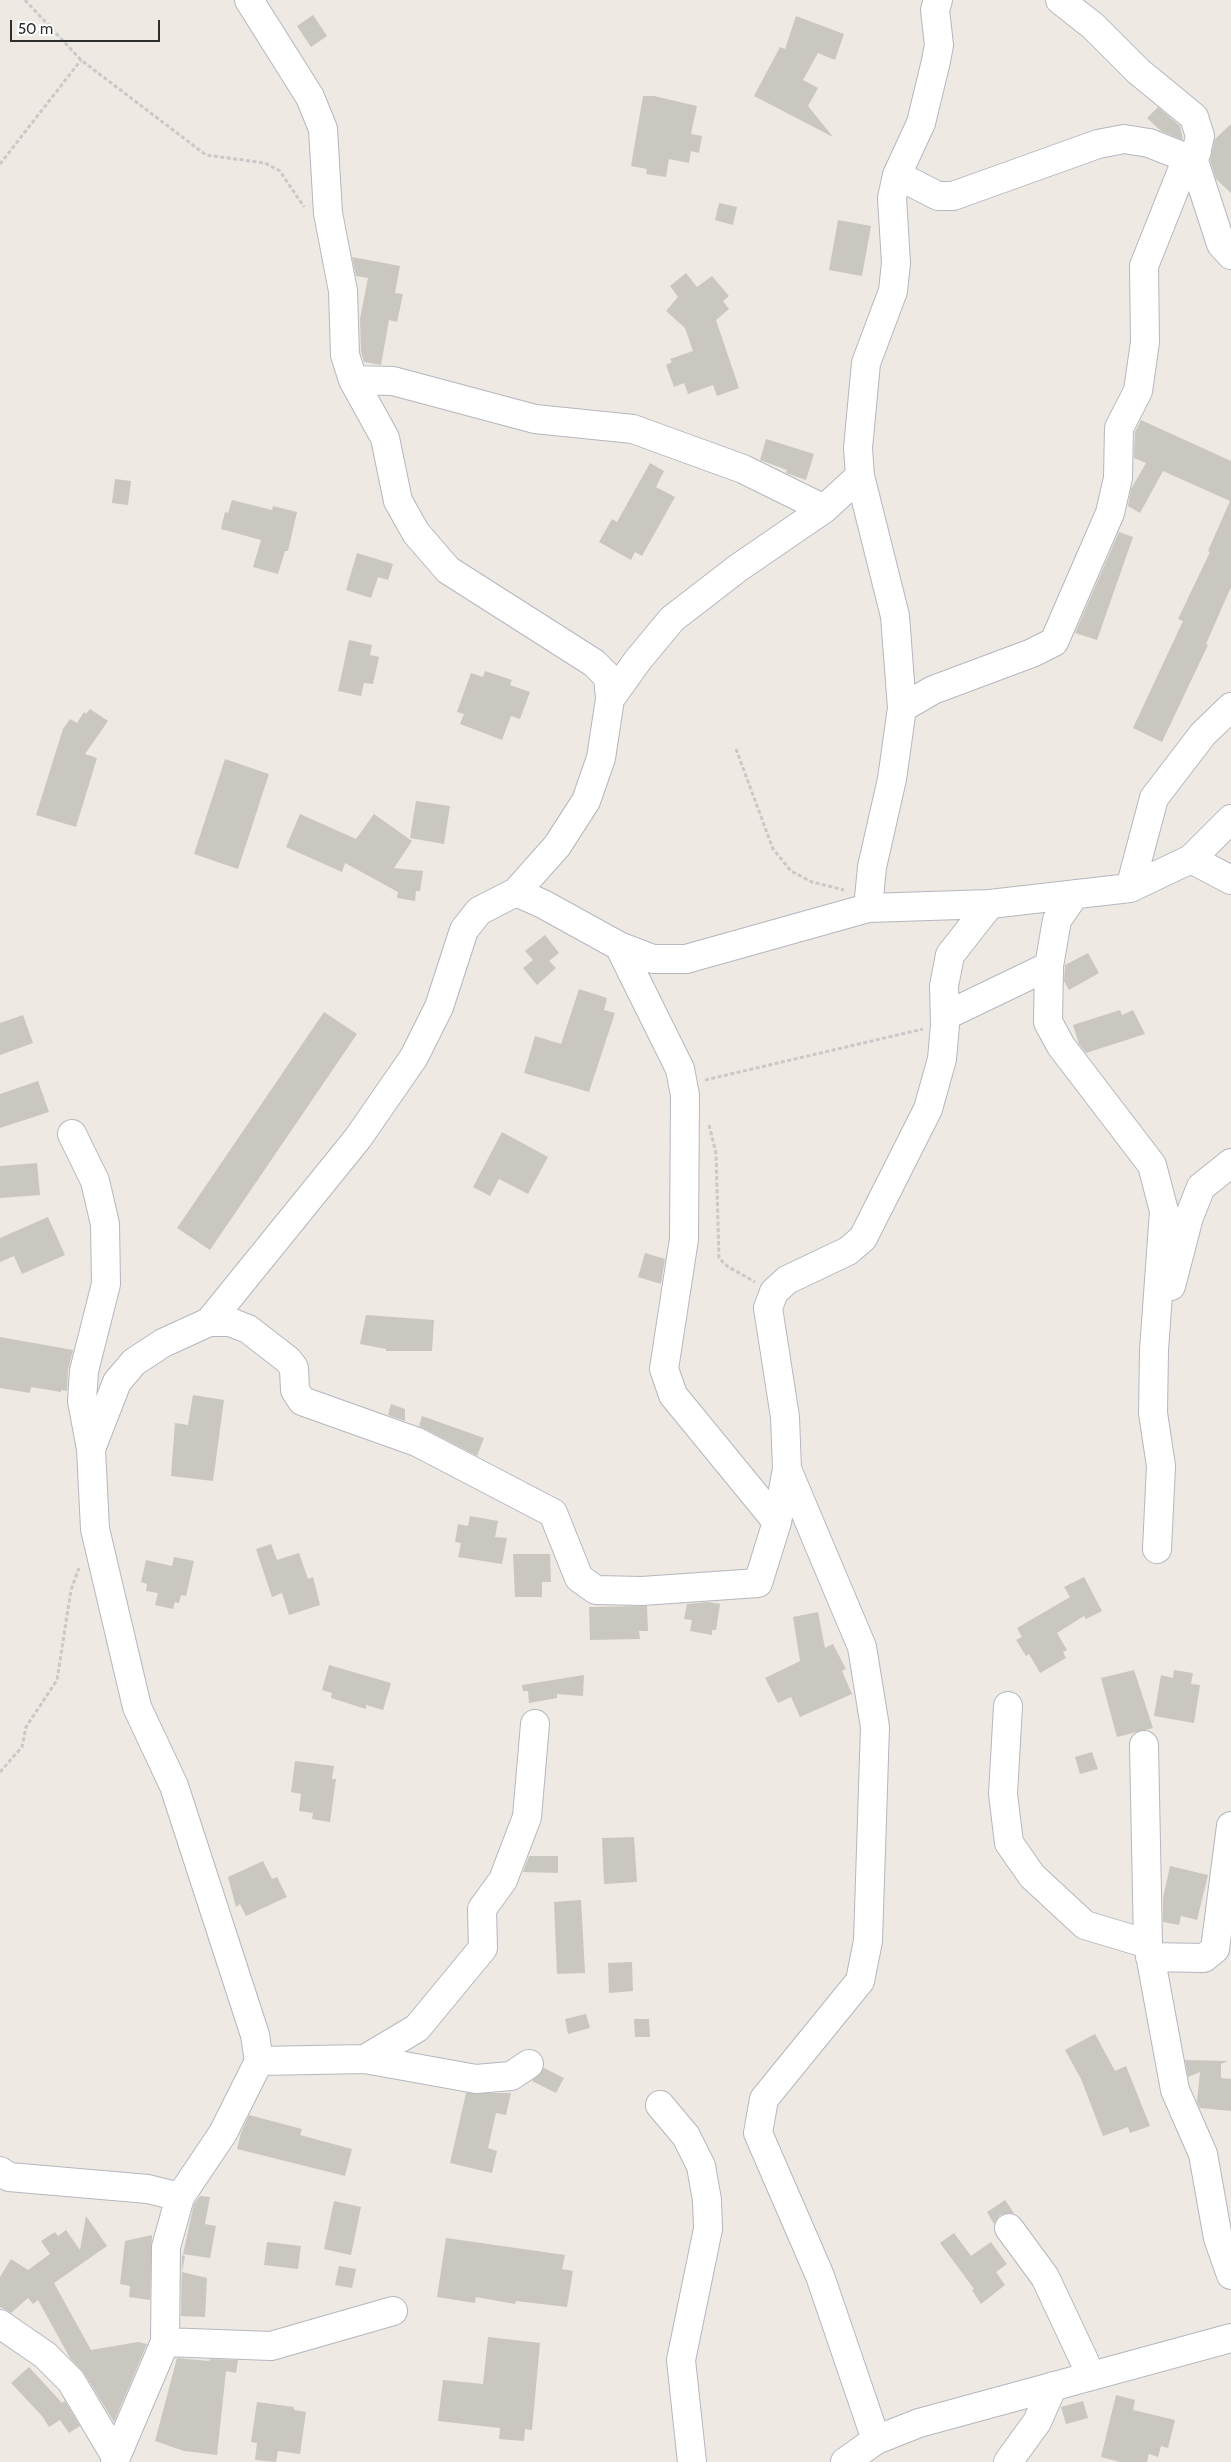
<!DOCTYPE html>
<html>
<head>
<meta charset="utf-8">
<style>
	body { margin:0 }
	#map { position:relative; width:1231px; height:2462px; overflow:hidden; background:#eee9e2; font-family:Cabin,sans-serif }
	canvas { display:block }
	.scale { position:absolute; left:10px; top:20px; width:150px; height:22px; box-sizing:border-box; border:2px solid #2e2e2e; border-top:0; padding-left:6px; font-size:15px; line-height:18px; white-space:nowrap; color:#2e2e2e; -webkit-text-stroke:4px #fff; paint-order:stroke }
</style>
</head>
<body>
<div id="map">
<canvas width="1231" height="2462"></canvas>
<div class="scale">50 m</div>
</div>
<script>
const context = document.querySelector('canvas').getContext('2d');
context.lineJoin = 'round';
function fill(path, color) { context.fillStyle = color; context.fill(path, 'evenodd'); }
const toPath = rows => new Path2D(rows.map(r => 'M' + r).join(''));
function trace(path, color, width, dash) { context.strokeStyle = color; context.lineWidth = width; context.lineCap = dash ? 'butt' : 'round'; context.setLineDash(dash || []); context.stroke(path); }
fill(toPath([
	[313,15,327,36,311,47,297,26],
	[796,16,844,34,835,60,818,53,803,80,818,88,808,106,833,137,754,96,780,47,785,49],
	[643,96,654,96,697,106,691,134,702,136,699,153,691,151,689,163,669,159,666,177,646,174,647,169,631,166],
	[1158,107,1180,126,1183,140,1161,131,1147,118],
	[1231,124,1231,193,1216,179,1210,160,1215,139],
	[719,203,737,207,733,225,715,220],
	[838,220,871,226,862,276,829,270],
	[352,257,400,266,395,293,403,294,397,322,389,320,381,365,364,362,361,352,360,319,368,278,356,276],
	[686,273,697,287,712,276,729,296,723,301,729,309,716,320,739,388,717,396,713,385,688,394,684,383,674,387,666,365,672,362,670,359,693,351,685,328,666,311,678,297,670,286],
	[1141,420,1231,461,1231,587,1206,644,1208,645,1162,742,1133,728,1183,621,1178,619,1210,552,1208,551,1230,501,1163,471,1140,513,1128,506,1131,489,1146,463,1134,458,1135,432],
	[766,439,814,454,806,480,789,474,786,473,787,470,760,460],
	[650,463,664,471,656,487,675,497,642,556,635,552,631,560,599,542,612,519,617,522],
	[115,479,131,481,128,505,112,503],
	[232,500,272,510,273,506,297,512,288,551,285,551,278,574,253,567,261,540,221,529,225,512,228,513],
	[1119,532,1133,537,1097,640,1075,633],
	[357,553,393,564,388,580,378,577,371,598,346,590],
	[349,640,372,645,370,655,379,657,373,684,364,683,361,696,338,691],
	[485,671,512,680,510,685,530,692,520,719,511,716,502,740,460,724,464,714,457,712,471,673,483,677],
	[90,709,108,721,85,754,97,758,76,827,36,815,63,729,70,719,77,723,84,712,86,714],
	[225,759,269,774,238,869,194,854],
	[416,801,450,806,444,844,410,838],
	[300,814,356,839,374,814,412,841,394,868,423,871,420,891,416,891,415,901,397,898,398,892,345,863,342,872,286,847],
	[545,935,559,953,549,961,556,968,537,985,523,968,533,960,525,951],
	[1088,953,1099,973,1069,990,1064,981,1065,965],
	[579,989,607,998,604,1010,615,1013,589,1092,524,1073,535,1036,561,1044],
	[1120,1010,1122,1015,1133,1010,1145,1034,1086,1053,1079,1044,1073,1025],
	[324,1012,357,1034,210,1250,177,1228],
	[23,1015,33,1043,0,1055,0,1023],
	[38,1081,49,1112,0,1128,0,1094],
	[502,1132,548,1157,528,1194,499,1179,490,1196,473,1187],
	[37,1163,40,1195,0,1198,0,1166],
	[48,1217,65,1255,22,1274,14,1256,0,1262,0,1238],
	[645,1253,665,1259,661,1284,638,1277],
	[366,1315,434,1320,432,1351,386,1351,386,1349,360,1344],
	[0,1337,73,1350,68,1370,67,1391,61,1390,61,1392,31,1387,30,1393,0,1388],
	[193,1395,224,1400,213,1481,171,1476,175,1423,188,1425],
	[391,1404,405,1409,405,1421,388,1415],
	[422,1416,484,1438,477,1456,419,1426],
	[470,1516,498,1521,495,1537,507,1538,502,1564,458,1557,461,1543,455,1542,458,1524,468,1526],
	[271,1544,277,1560,299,1553,308,1579,313,1577,320,1605,289,1615,282,1593,272,1597,256,1549],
	[513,1554,550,1554,551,1582,542,1582,542,1597,515,1597],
	[174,1557,194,1561,186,1596,181,1595,179,1603,175,1602,173,1609,155,1605,158,1593,146,1591,147,1584,141,1582,146,1560,172,1566],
	[1084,1577,1102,1611,1086,1619,1084,1616,1057,1633,1067,1650,1063,1652,1066,1658,1040,1673,1029,1654,1026,1656,1016,1640,1022,1637,1017,1628,1070,1597,1064,1587],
	[708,1602,720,1604,716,1630,712,1630,712,1635,690,1631,692,1620,684,1619,687,1604],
	[647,1606,648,1631,639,1631,640,1639,590,1640,589,1607],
	[818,1612,825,1648,833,1644,846,1669,842,1671,852,1694,800,1717,791,1697,778,1703,765,1678,800,1661,793,1617],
	[329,1665,391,1683,383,1710,366,1705,366,1709,331,1698,332,1693,322,1690],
	[1134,1670,1153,1728,1117,1737,1101,1678],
	[1174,1670,1193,1673,1191,1684,1200,1685,1194,1723,1154,1716,1161,1675,1173,1678],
	[584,1675,583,1696,557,1694,557,1698,529,1703,528,1691,523,1691,522,1685],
	[1092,1752,1098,1769,1080,1774,1075,1757],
	[295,1761,334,1766,332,1779,336,1779,330,1822,312,1819,313,1813,299,1811,301,1794,291,1792],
	[634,1837,637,1882,604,1884,602,1838],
	[529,1856,558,1856,558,1873,523,1872],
	[263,1861,272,1879,277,1877,287,1897,246,1916,240,1904,236,1907,228,1877],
	[1170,1866,1208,1875,1197,1920,1181,1916,1179,1925,1163,1922,1163,1898],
	[581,1900,585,1973,557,1974,554,1902],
	[632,1962,633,1991,609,1993,608,1963],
	[586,2014,590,2028,568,2034,565,2019],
	[634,2019,649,2019,650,2037,635,2037],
	[1095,2034,1115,2071,1126,2066,1150,2126,1130,2133,1128,2127,1103,2136,1081,2079,1065,2050],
	[1185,2060,1228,2061,1221,2064,1221,2078,1231,2079,1231,2111,1200,2108,1197,2102,1200,2072,1188,2077],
	[544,2068,564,2078,556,2093,532,2081],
	[466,2093,511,2093,506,2115,496,2113,488,2148,497,2151,492,2173,450,2163],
	[249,2115,302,2129,300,2135,352,2149,345,2176,237,2149,241,2133],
	[200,2196,210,2197,205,2224,216,2226,210,2258,183,2254,194,2204],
	[1005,2200,1014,2213,1000,2215,994,2224,987,2212],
	[334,2201,361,2207,351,2255,324,2249],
	[86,2216,107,2246,54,2283,91,2350,138,2342,147,2344,114,2422,84,2373,70,2358,38,2300,33,2304,28,2298,11,2313,0,2307,0,2277,11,2259,28,2270,50,2254,41,2241,55,2232,58,2236,66,2230,80,2250],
	[954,2233,971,2256,991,2242,1007,2264,996,2272,1005,2285,981,2304,972,2290,974,2289,940,2243],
	[152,2235,150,2300,129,2297,130,2286,120,2284,125,2241],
	[446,2238,565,2255,562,2269,573,2271,567,2307,516,2301,515,2304,476,2297,475,2303,437,2297],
	[267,2242,301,2246,298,2269,264,2265],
	[182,2255,185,2256,182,2272,207,2278,205,2317,181,2316],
	[339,2266,356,2269,352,2288,335,2285],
	[488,2337,540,2343,532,2430,525,2429,524,2441,499,2439,500,2428,438,2421,443,2380,483,2384],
	[177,2358,209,2361,210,2359,238,2360,236,2373,226,2371,217,2455,184,2451,155,2441],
	[29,2367,62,2403,65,2401,80,2426,69,2433,60,2420,49,2427,42,2416,11,2383],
	[1116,2395,1135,2400,1133,2410,1175,2420,1168,2448,1161,2446,1158,2457,1149,2454,1147,2462,1120,2462,1101,2457],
	[1083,2401,1088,2418,1066,2424,1061,2407],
	[257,2402,294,2407,294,2410,306,2412,300,2454,278,2451,276,2462,255,2460,257,2443,251,2442]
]), '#cac7c0');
const minor = toPath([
	[1060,0,1093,26,1138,71,1194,117,1200,136,1194,161,1221,244,1231,255],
	[897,175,938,196,953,196,1098,144,1124,139,1149,143,1187,158],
	[353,380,393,381,535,419,633,429,743,469,824,509],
	[610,699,638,660,672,619,738,568,824,509,860,476],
	[902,708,933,690,1032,653,1054,642,1110,513,1118,478,1119,428,1138,391,1145,342,1144,266,1187,158,1197,151],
	[1191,859,1231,880],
	[1130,888,1154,798,1203,734,1231,707],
	[516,892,543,904,619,946,653,959,686,959,868,908,990,904,1130,888,1191,859,1231,819],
	[1075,894,1057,920,1049,966,1048,1022,1061,1046,1152,1165,1164,1211,1154,1350,1153,1413,1161,1466,1157,1549],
	[868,908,872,867,892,779,902,708,895,616,860,476,858,448,866,363,893,291,896,263,892,198,897,175,921,123,936,61,939,45,935,10,938,0],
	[619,946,680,1069,685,1095,684,1239,664,1369,673,1395,777,1522],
	[945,1016,1049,966],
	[72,1134,95,1181,105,1224,106,1284,84,1371,82,1401,91,1449],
	[1171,1286,1189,1217,1201,1187,1231,1163],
	[209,1322,230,1322,248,1329,288,1360,294,1368,295,1390,302,1401,417,1442,553,1513,579,1578,596,1590,642,1591,758,1583,777,1522,787,1469,785,1417,768,1308,774,1292,787,1280,848,1251,863,1238,928,1109,942,1059,945,1025,944,986,950,955,990,904],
	[787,1469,862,1647,875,1727,868,1941,860,1981,764,2099,758,2133,820,2276,876,2440],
	[1008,1706,1003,1794,1009,1843,1032,1876,1085,1925,1148,1944],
	[1144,1745,1148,1944,1175,2090,1203,2154,1218,2238,1231,2275],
	[1150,1957,1204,1958,1215,1949,1231,1826],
	[365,2059,417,2028,483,1948,482,1909,503,1880,527,1817,535,1724],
	[259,2061,365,2059,476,2079,511,2076,529,2064],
	[660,2105,686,2136,701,2166,707,2200,708,2229,681,2360,692,2462],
	[0,2171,9,2177,148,2189,180,2197],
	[1009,2228,1045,2277,1091,2375],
	[0,2324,45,2355,71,2381,116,2457,115,2462],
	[165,2342,271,2346,393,2311],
	[116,2457,165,2342,166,2247,180,2197,223,2133,259,2061,255,2035,174,1786,137,1707,95,1529,91,1449,117,1382,134,1362,163,1343,209,1322,358,1138,414,1057,439,1007,464,930,479,911,516,892,557,846,586,801,601,758,610,699,608,677,594,663,448,570,416,533,398,501,385,438,353,380,345,355,343,291,328,213,323,129,310,97,249,0],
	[845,2462,876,2440,919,2423,1231,2338],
	[1008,2462,1037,2422,1053,2386]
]);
trace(minor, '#b5b7c0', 30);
trace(toPath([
	[25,0,81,60,206,155,265,163,280,171,304,207],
	[0,164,81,60],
	[736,749,773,849,791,871,812,882,844,890],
	[705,1080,923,1029],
	[709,1125,716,1153,719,1258,727,1266,755,1282],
	[0,1772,22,1747,26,1727,57,1680,71,1590,79,1568]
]), '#c9c9c9', 3, [4, 2.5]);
trace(minor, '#fff', 28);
</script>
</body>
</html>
